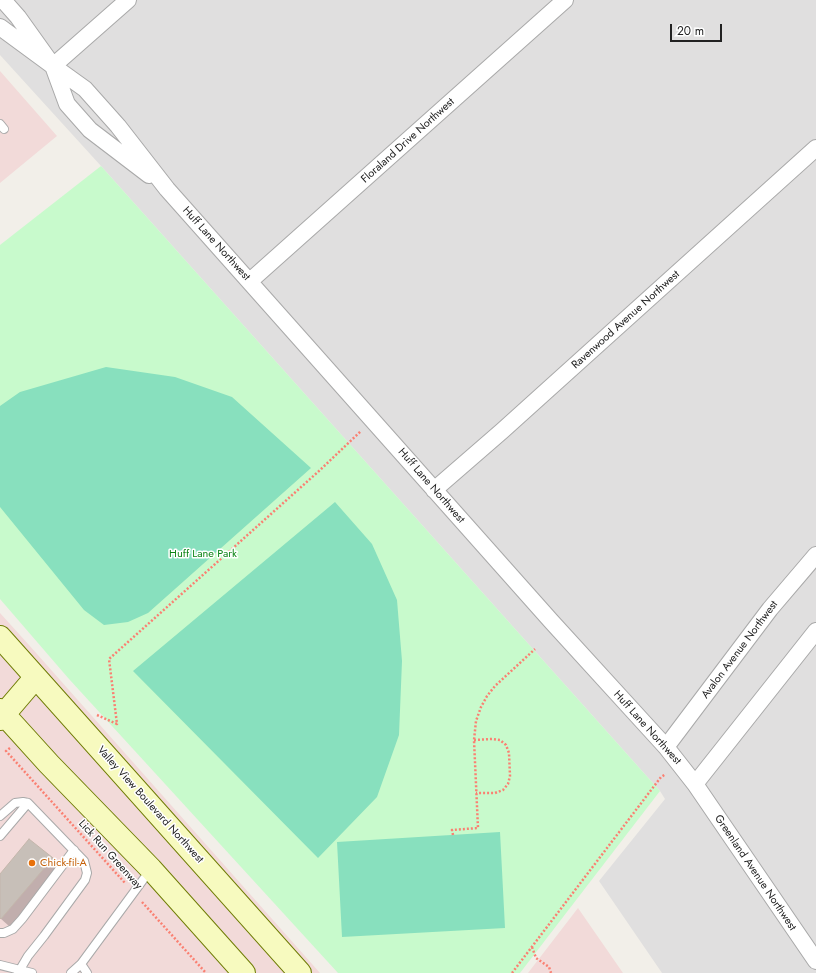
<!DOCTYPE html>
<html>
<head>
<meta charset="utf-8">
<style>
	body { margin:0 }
	#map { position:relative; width:816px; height:973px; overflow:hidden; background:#f2efe9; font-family:Jost,sans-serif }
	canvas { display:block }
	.scale { position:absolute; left:670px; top:24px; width:52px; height:18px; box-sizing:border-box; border:2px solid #222; border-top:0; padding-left:5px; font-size:12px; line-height:14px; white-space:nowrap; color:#222; -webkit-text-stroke:3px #fff; paint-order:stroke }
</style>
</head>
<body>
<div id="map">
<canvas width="816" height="973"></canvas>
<div class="scale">20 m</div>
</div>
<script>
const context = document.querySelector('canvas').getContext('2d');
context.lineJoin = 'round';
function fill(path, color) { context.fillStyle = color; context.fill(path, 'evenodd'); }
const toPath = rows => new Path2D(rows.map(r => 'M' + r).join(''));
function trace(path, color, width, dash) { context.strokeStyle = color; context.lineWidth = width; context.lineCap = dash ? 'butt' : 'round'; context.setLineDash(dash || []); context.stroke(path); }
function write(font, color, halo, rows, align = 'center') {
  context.font = font + ' Jost,sans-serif'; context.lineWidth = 3; context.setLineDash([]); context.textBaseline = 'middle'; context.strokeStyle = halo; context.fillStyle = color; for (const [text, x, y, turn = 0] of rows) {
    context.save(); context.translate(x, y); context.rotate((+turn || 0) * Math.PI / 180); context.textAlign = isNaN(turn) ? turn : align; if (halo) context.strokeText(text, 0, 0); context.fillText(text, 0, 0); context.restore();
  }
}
fill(toPath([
	[0,0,816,0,816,973,662,973,599,881,665,799,660,791,101,166,0,55]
]), '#e0dfdf');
fill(toPath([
	[0,71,57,136,0,183],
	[0,613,29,645,320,973,0,973],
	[578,908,623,973,528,973]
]), '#f2dad9');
fill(toPath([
	[101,166,660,791,520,973,338,973,69,679,0,599,0,245]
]), '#c8facc');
fill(toPath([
	[106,367,175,377,232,397,311,468,148,613,128,622,104,625,84,610,0,507,0,406,20,392],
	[335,502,372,544,397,600,402,661,399,735,377,797,318,858,133,671],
	[500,832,505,928,342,937,337,842]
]), '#88e0be');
fill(toPath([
	[52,859,60,866,10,927,0,918,0,875]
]), '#0003');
const building = toPath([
	[29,839,53,858,1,919,0,918,0,874,29,839]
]);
fill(building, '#c7bfb8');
trace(building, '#c4b6ab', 1);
const lane = toPath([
	[0,124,4,129],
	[0,816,15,803,23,802,28,803,84,861,87,873,85,880,44,936,28,956,18,973],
	[0,836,28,803],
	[0,933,4,933,13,929,22,919,74,850],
	[81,964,87,973],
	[0,965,32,973],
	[71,973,81,964,151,869]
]);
const street = toPath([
	[3,0,18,17,53,66,85,89,118,126,167,189,551,621,666,747,695,784,816,961],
	[0,27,53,66,67,104,90,130,149,175],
	[53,66,128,0],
	[250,281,565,0],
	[434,490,502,431,816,148],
	[666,747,770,609,816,555],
	[695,784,816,631]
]);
const secondary = toPath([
	[0,637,300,973],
	[0,710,49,764,151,869,244,973],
	[0,719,35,678]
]);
trace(lane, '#a9a9a9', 10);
trace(street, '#a9a9a9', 18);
trace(secondary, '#707d05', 24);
trace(toPath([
	[97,715,117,724,109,659,319,471,361,431],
	[474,740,492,739,500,740,506,745,509,753,510,776,508,784,503,790,495,793,476,793],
	[10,748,6,751,125,883],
	[453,835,452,830,478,828,474,740,476,721,481,707,487,696,495,686,535,649],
	[142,902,206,973],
	[532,947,536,958,549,967,551,973],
	[512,973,661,777,666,774]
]), '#fa8072', 2.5, [2, 2]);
trace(lane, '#fff', 8);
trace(street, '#fff', 16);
trace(secondary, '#f7fabf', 22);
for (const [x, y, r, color] of [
	[32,863,4,"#e8710a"]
]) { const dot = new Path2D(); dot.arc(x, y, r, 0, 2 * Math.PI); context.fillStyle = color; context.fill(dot); trace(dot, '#fff', 1.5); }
write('11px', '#222', '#fff', [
	["Floraland Drive Northwest",408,141,-42],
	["Huff Lane Northwest",216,244,48],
	["Ravenwood Avenue Northwest",626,320,-42],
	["Huff Lane Northwest",431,486,49],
	["Avalon Avenue Northwest",740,650,-53],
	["Huff Lane Northwest",647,728,48],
	["Valley View Boulevard Northwest",150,805,48],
	["Lick Run Greenway",110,855,48],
	["Greenland Avenue Northwest",755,873,56]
]);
write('11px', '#0c8416', '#fff', [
	["Huff Lane Park",203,554]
]);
write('11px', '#c56008', '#fff', [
	["Chick-fil-A",40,863]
], 'left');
</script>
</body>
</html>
